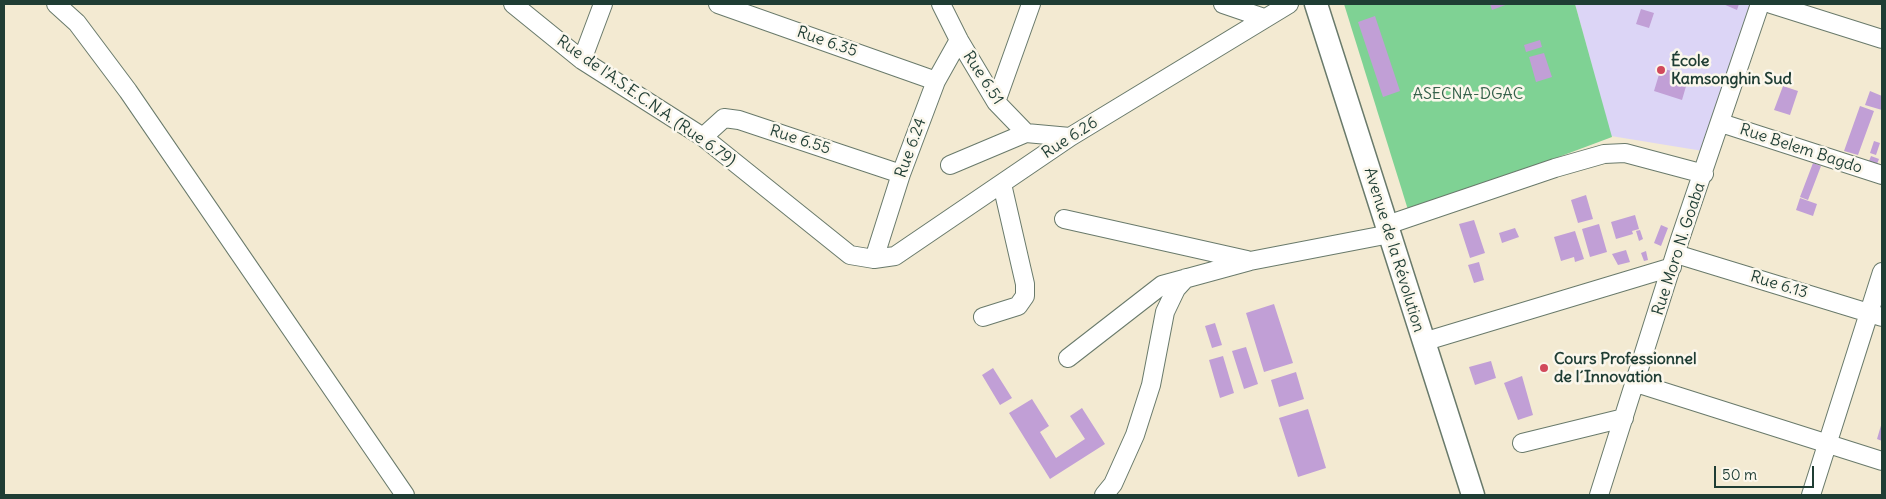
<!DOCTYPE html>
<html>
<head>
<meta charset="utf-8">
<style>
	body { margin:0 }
	#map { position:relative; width:1886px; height:499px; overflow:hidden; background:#f3ead2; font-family:Delius,sans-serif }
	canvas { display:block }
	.frame { position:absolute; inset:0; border:5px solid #1f3d34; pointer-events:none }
	.scale { position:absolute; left:1714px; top:466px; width:100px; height:22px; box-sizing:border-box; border:2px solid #1f3d34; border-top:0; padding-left:6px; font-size:15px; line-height:18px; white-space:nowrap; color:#1f3d34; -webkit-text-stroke:4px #fbf7ec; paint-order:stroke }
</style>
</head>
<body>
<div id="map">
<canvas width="1886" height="499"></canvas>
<div class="frame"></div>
<div class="scale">50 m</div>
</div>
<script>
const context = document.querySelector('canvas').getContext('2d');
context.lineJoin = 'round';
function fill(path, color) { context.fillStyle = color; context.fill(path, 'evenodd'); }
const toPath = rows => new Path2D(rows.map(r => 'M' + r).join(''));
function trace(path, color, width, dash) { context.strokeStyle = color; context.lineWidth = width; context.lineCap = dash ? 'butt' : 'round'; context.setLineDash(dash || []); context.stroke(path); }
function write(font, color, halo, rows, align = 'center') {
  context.font = font + ' Delius,sans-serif'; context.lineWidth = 5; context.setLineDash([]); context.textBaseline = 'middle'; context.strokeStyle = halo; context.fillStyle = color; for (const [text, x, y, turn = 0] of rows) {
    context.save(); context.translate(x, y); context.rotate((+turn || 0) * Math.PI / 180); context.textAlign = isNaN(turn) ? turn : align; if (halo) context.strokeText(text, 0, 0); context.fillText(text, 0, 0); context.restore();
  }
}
fill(toPath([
	[1575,4,1750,4,1703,151,1611,136]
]), '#dcd5f6');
fill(toPath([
	[1344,4,1575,4,1612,137,1409,213]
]), '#7fd294');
fill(toPath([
	[1490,4,1508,4,1492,10],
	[1723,4,1739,4,1737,10],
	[1641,9,1654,13,1649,28,1636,24],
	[1375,16,1400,91,1383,97,1358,22],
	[1540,40,1542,47,1526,52,1524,45],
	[1544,53,1552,77,1536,82,1529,57],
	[1661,68,1689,76,1682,100,1654,91],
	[1783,86,1798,91,1790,115,1774,110],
	[1870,91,1882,96,1882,110,1865,105],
	[1860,106,1874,111,1858,155,1844,151],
	[1874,141,1880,143,1876,155,1870,153],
	[1871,156,1879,159,1877,164,1869,161],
	[1813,163,1821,166,1808,200,1800,197],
	[1586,195,1593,219,1578,223,1571,200],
	[1800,198,1817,204,1813,216,1796,210],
	[1635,215,1639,229,1632,231,1633,234,1616,239,1611,222],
	[1474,220,1485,253,1470,258,1459,224],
	[1599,224,1607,252,1590,257,1582,229],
	[1661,225,1668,228,1661,246,1654,243],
	[1515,228,1519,237,1502,243,1499,233],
	[1640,230,1643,239,1639,241,1636,231],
	[1575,231,1584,259,1575,262,1574,257,1561,261,1554,237],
	[1626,250,1630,262,1618,265,1612,254],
	[1646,251,1648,260,1644,261,1641,253],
	[1479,262,1484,280,1474,283,1468,265],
	[1274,304,1293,363,1264,372,1246,313],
	[1215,323,1222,345,1212,348,1205,326],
	[1246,347,1258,384,1244,389,1232,351],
	[1223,356,1234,393,1220,398,1209,360],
	[1491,361,1496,378,1475,385,1469,367],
	[993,368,1012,398,1000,405,982,375],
	[1296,372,1304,399,1279,407,1271,380],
	[1522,376,1533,415,1518,420,1504,383],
	[1032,399,1049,426,1040,432,1056,458,1085,439,1070,416,1082,408,1105,444,1050,479,1009,413],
	[1308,409,1326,468,1298,477,1279,418],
	[1882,422,1882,441,1877,439]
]), '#c19fd6');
const minor = toPath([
	[56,4,77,23,128,91,405,495],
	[513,4,582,60,703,137,850,255,874,259,895,256,1070,137,1289,4],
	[718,4,936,81],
	[941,4,959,40,996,102,1026,133,1070,137],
	[1223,4,1264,18],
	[1771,4,1882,39],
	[582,60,603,4],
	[996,102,1031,4],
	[1721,123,1882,175],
	[703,137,724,118,739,120,901,174],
	[950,165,1026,133],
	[1064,219,1247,260],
	[1387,225,1555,168,1604,154,1625,153,1704,174],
	[1676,254,1882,317],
	[874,259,901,174,936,81,959,40],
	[983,317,1018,306,1025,296,1025,284,1002,184],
	[1423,342,1672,267],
	[1068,358,1162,285,1250,261,1390,234],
	[1636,383,1882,461],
	[1522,443,1624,418],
	[1104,495,1113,484,1135,435,1151,385,1165,312,1176,289,1186,278],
	[1599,495,1680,239,1760,4],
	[1811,495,1882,272]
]);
const major = toPath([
	[1316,4,1473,495]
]);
trace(minor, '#697a6b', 20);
trace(major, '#697a6b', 25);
trace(minor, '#fff', 18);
trace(major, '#fff', 22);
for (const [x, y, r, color] of [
	[1661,70,5,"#d1495b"],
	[1544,368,5,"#d1495b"]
]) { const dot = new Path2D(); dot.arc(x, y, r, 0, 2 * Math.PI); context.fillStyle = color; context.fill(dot); trace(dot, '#fbf7ec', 2); }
write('16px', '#1f3d34', '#fbf7ec', [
	["Rue 6.35",827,42,19],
	["Rue 6.51",983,78,57],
	["Rue de l'A.S.E.C.N.A. (Rue 6.79)",646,101,35],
	["Rue 6.26",1070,138,-33],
	["Rue 6.55",800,140,18],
	["Rue 6.24",911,148,-70],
	["Rue Belem Bagdo",1801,149,18],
	["Rue Moro N. Goaba",1679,249,-72],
	["Avenue de la Révolution",1394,250,73],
	["Rue 6.13",1779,285,17]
]);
write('bold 16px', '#1f3d34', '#fbf7ec', [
	["École",1671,61],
	["Kamsonghin Sud",1671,79],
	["Cours Professionnel",1554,359],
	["de l´Innovation",1554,377]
], 'left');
write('16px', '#37624c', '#fbf7ec', [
	["ASECNA-DGAC",1468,94]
]);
</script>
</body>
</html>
